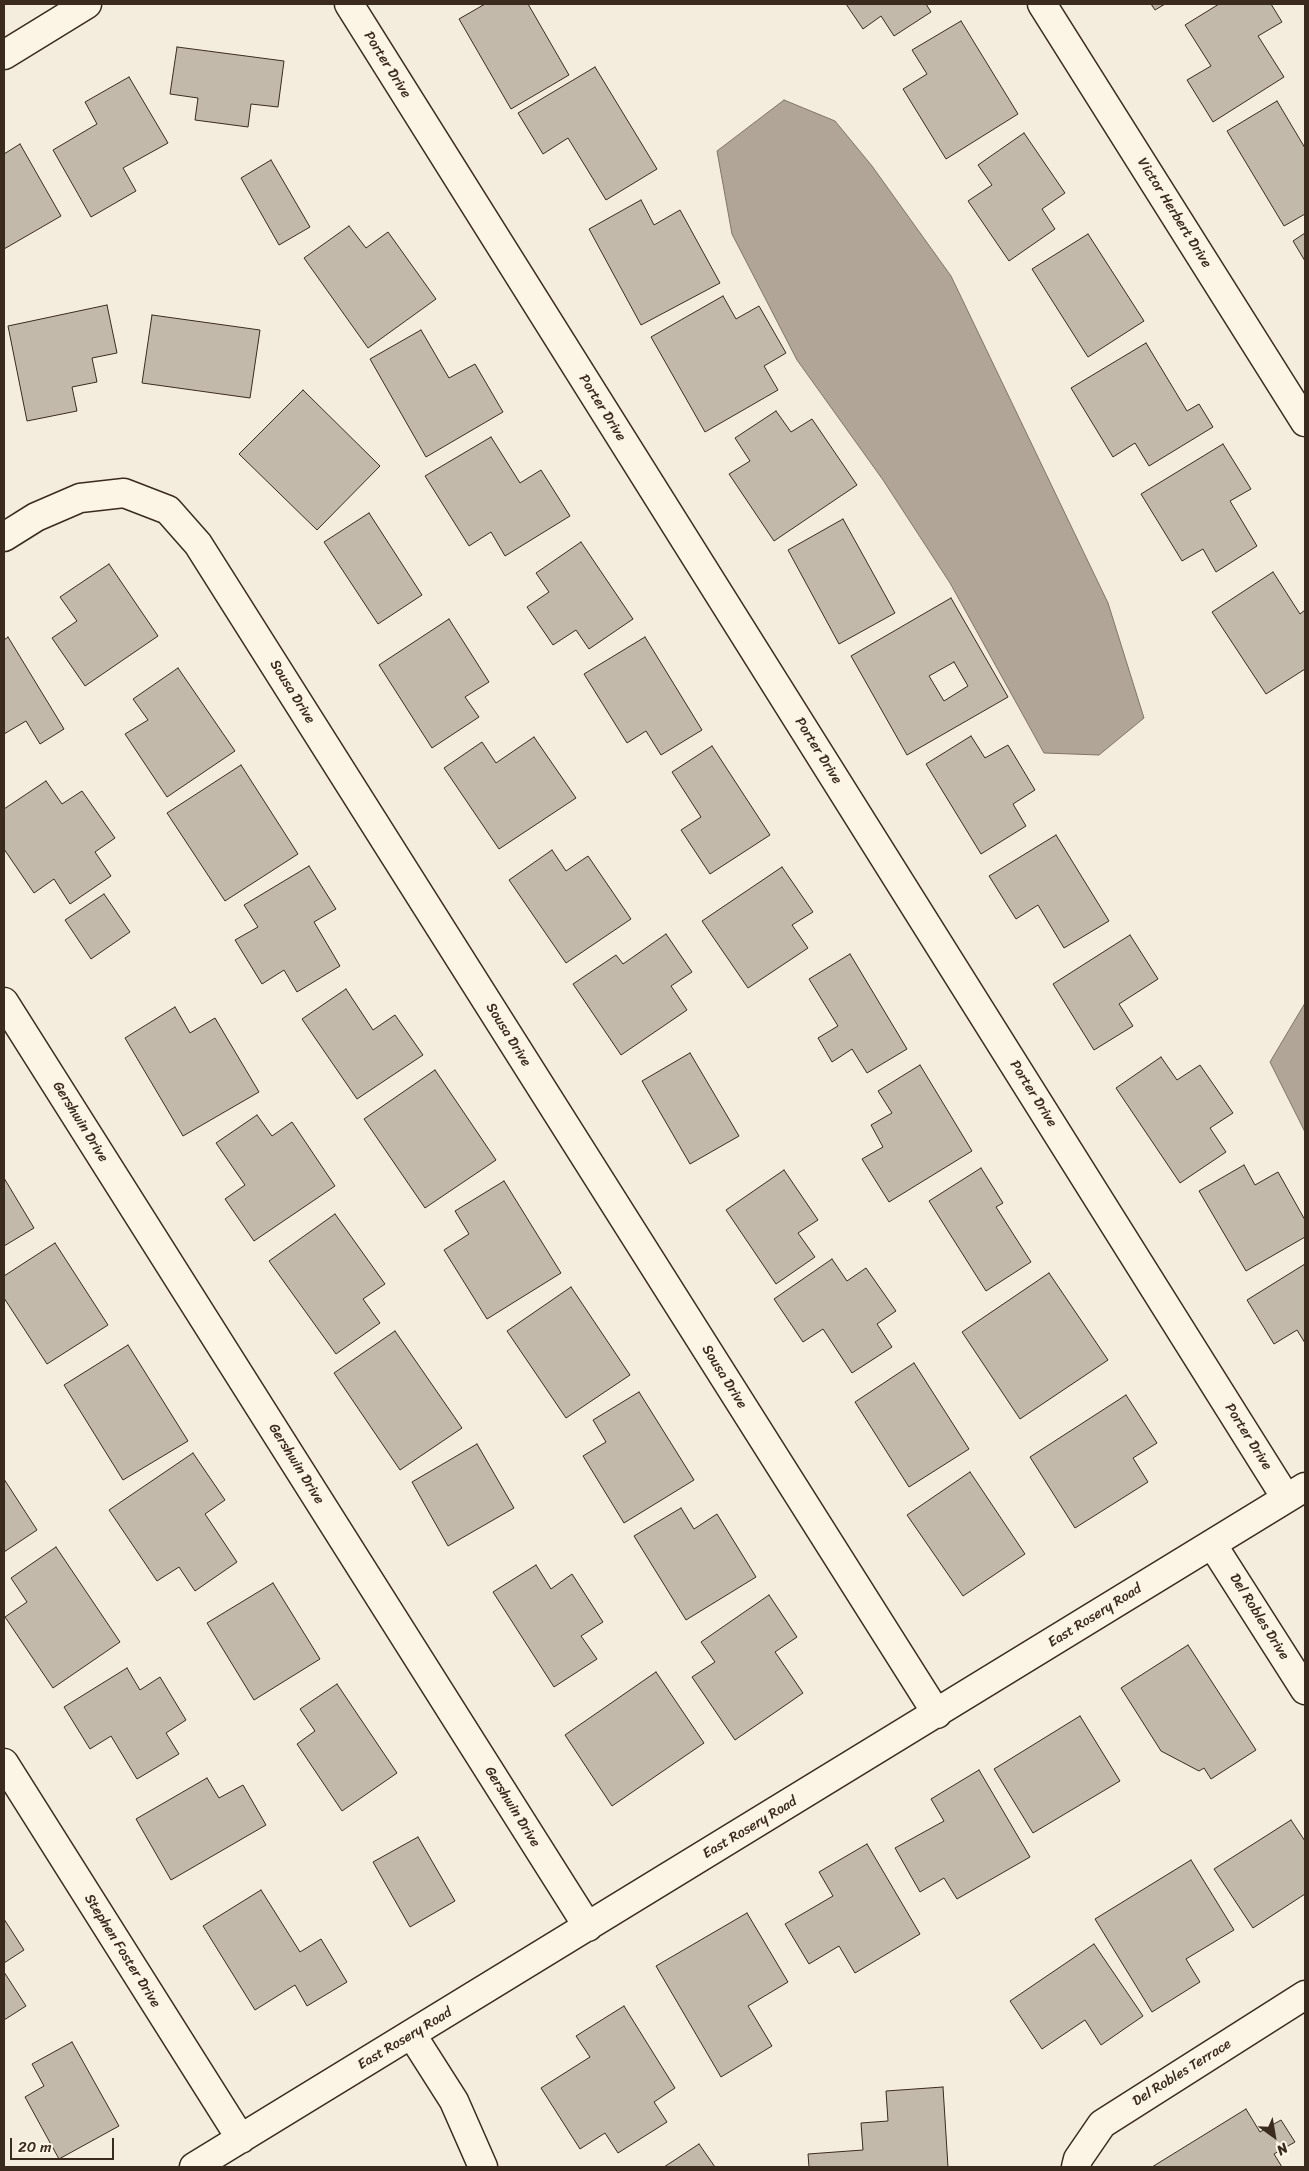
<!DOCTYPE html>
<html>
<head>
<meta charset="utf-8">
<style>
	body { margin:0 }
	#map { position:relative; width:1309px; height:2171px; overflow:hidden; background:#f4eddd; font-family:Sriracha,sans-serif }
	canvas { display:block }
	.frame { position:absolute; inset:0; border:5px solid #3b2a1e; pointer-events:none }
	.north { position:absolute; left:1249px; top:2111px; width:50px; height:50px; -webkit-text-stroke:4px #fcf5e5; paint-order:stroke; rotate:148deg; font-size:14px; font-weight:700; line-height:20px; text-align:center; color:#3b2a1e }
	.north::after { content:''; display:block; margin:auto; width:18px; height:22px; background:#3b2a1e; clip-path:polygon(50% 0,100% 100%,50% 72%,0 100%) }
	.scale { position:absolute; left:10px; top:2138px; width:104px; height:22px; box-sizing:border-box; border:2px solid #3b2a1e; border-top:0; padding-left:6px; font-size:15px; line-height:18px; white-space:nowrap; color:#3b2a1e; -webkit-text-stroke:4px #fcf5e5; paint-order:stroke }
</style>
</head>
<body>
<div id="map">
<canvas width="1309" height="2171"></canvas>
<div class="frame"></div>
<div class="north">N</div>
<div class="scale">20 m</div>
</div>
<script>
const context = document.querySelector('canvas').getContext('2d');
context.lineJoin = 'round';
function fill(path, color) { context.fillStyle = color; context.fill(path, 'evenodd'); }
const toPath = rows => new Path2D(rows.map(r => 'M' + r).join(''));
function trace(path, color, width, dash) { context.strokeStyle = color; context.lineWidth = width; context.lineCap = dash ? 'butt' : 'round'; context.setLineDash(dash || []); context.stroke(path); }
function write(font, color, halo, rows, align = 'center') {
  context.font = font + ' Sriracha,sans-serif'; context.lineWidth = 4; context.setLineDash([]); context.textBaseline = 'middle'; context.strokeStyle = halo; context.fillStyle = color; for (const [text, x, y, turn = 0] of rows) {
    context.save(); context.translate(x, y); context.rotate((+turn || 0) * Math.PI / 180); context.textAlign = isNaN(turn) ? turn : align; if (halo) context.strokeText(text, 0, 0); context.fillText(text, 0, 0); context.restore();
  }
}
const water = toPath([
	[784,100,835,121,872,166,951,276,1108,603,1144,718,1099,755,1044,753,950,583,883,480,797,360,732,234,717,151,784,100],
	[1305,1003,1305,1132,1270,1062,1305,1003]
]);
fill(water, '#b0a596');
trace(water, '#817466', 1);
const building = toPath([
	[485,4,528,4,569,75,511,109,459,19,485,4],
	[846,4,926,4,931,12,894,36,881,16,863,29,846,4],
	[1151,4,1165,4,1155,10,1151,4],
	[1219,4,1271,4,1282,22,1258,36,1284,77,1213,122,1187,80,1211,66,1185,25,1219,4],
	[961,21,1018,114,946,159,903,89,927,74,912,50,961,21],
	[177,47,284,61,278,107,251,104,248,127,195,120,198,98,170,94,177,47],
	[595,67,657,169,606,200,568,138,543,154,518,113,595,67],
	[129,77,168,143,123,168,136,191,91,217,53,150,97,124,85,102,129,77],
	[1277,101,1305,148,1305,214,1284,226,1227,131,1277,101],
	[1024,133,1065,193,1042,209,1055,229,1009,261,968,201,992,185,978,165,1024,133],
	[20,144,61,216,4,249,4,154,20,144],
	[271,160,310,227,279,245,241,178,271,160],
	[641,200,654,225,680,210,720,283,641,325,589,229,641,200],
	[349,226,366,248,388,232,436,299,368,348,304,258,349,226],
	[1305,233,1305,261,1293,241,1305,233],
	[1088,234,1144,321,1088,357,1032,269,1088,234],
	[723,296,736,319,759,306,786,353,764,366,778,390,705,432,651,337,723,296],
	[107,305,117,353,92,358,97,382,72,387,77,411,27,421,8,326,107,305],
	[152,315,260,330,250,398,142,383,152,315],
	[421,330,449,378,475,364,503,412,426,457,370,359,421,330],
	[1146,343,1187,411,1199,404,1213,427,1149,466,1135,443,1113,457,1071,388,1146,343],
	[303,390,380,466,317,530,239,454,303,390],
	[776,411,791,432,812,419,857,485,774,541,729,474,750,461,735,438,776,411],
	[491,437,520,483,541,470,570,516,505,556,491,532,469,546,425,476,491,437],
	[1223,444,1251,489,1230,501,1257,546,1216,572,1203,549,1182,561,1141,494,1223,444],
	[369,513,422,595,378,624,324,542,369,513],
	[843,519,895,613,839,644,788,550,843,519],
	[581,542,633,619,589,649,576,630,553,645,527,607,549,592,536,573,581,542],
	[109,564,158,636,85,686,52,638,77,621,60,597,109,564],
	[1273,572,1300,614,1305,610,1305,669,1266,694,1212,612,1273,572],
	[951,598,1008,697,907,755,851,656,951,598],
	[954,662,968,686,944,701,929,676,954,662],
	[449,619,489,682,465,697,479,717,432,748,379,665,449,619],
	[8,637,64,729,40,744,26,721,4,734,4,640,8,637],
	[645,637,702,730,661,755,646,731,627,743,584,674,645,637],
	[178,668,235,751,167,797,125,734,148,720,133,699,178,668],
	[971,736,985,758,1008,745,1035,790,1013,804,1026,826,981,854,926,764,971,736],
	[534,737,576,798,499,849,444,768,482,742,496,763,534,737],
	[712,746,770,835,710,874,681,830,701,817,672,772,712,746],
	[241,765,298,854,225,901,167,813,241,765],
	[46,781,62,804,82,791,115,838,95,852,111,876,70,904,54,879,34,893,4,849,4,809,46,781],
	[1056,835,1109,921,1064,948,1038,905,1016,919,989,876,1056,835],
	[552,850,566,871,588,856,631,919,566,963,509,880,552,850],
	[309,866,336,909,314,922,340,966,297,992,284,970,262,984,235,940,258,927,244,905,309,866],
	[782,867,813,912,792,925,808,948,748,988,702,921,782,867],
	[104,894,130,932,91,959,65,920,104,894],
	[666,934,692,972,671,986,687,1010,621,1055,573,984,616,955,623,964,666,934],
	[1130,935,1158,979,1119,1004,1133,1026,1094,1050,1053,984,1130,935],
	[850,954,907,1049,867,1073,852,1049,832,1062,818,1038,838,1026,809,979,850,954],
	[346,989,373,1030,395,1015,423,1055,357,1099,302,1019,346,989],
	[175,1007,190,1033,215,1018,259,1092,183,1136,125,1038,175,1007],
	[690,1053,739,1136,690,1164,642,1081,690,1053],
	[1161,1057,1177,1080,1200,1065,1233,1113,1210,1128,1226,1152,1180,1183,1116,1088,1161,1057],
	[920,1065,972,1151,889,1202,862,1159,883,1147,871,1125,892,1113,878,1091,920,1065],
	[435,1070,496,1160,425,1208,364,1119,435,1070],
	[257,1115,272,1136,292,1122,335,1186,254,1241,225,1199,245,1185,216,1143,257,1115],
	[1244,1165,1255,1185,1278,1172,1305,1220,1305,1237,1246,1271,1199,1191,1244,1165],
	[981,1168,1003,1203,996,1207,1031,1262,986,1291,929,1201,981,1168],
	[784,1170,818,1220,798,1233,815,1257,776,1284,726,1210,784,1170],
	[4,1178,34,1228,4,1246,4,1178],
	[504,1181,561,1273,487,1319,444,1250,469,1234,455,1211,504,1181],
	[335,1214,385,1284,363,1299,380,1323,336,1354,269,1261,335,1214],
	[55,1243,108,1325,47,1364,4,1298,4,1276,55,1243],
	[832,1259,847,1281,866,1268,896,1311,877,1324,892,1347,852,1373,823,1329,803,1342,774,1299,832,1259],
	[1305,1264,1305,1343,1297,1330,1274,1344,1247,1300,1305,1264],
	[1049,1273,1108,1360,1020,1419,962,1332,1049,1273],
	[571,1287,630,1375,566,1418,507,1331,571,1287],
	[395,1331,462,1428,400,1470,334,1373,395,1331],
	[128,1345,188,1441,123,1480,64,1385,128,1345],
	[914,1363,969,1449,909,1487,855,1402,914,1363],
	[639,1392,694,1480,624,1523,583,1456,606,1442,593,1420,639,1392],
	[1126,1395,1157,1443,1133,1458,1148,1482,1075,1528,1030,1457,1126,1395],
	[477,1444,514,1508,448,1546,412,1482,477,1444],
	[193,1453,225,1500,205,1514,237,1562,195,1591,179,1567,157,1581,109,1510,193,1453],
	[970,1472,1025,1554,963,1596,907,1515,970,1472],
	[4,1479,37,1530,4,1552,4,1479],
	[681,1508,694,1529,717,1514,756,1577,686,1620,634,1536,681,1508],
	[56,1547,120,1642,53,1688,5,1617,27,1602,11,1578,56,1547],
	[536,1565,551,1589,572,1574,603,1622,581,1636,597,1659,554,1687,493,1592,536,1565],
	[273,1583,320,1659,254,1700,207,1623,273,1583],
	[769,1595,797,1637,775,1652,803,1693,735,1740,692,1677,715,1662,701,1642,769,1595],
	[1188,1645,1256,1750,1211,1779,1204,1768,1199,1771,1161,1751,1121,1688,1188,1645],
	[127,1668,140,1690,160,1677,186,1720,166,1733,179,1754,137,1779,111,1736,90,1749,64,1707,127,1668],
	[656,1672,704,1743,612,1806,565,1735,656,1672],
	[337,1684,397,1773,342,1811,297,1744,315,1731,300,1709,337,1684],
	[1080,1716,1120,1781,1033,1833,994,1769,1080,1716],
	[979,1770,1030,1857,957,1899,944,1878,920,1892,895,1848,944,1821,931,1799,979,1770],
	[207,1778,219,1798,243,1785,266,1825,171,1880,136,1819,207,1778],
	[1291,1820,1305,1841,1305,1894,1253,1928,1214,1869,1291,1820],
	[418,1837,455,1901,410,1927,373,1862,418,1837],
	[867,1844,920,1934,855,1973,839,1946,809,1964,785,1924,833,1896,819,1872,867,1844],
	[1191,1860,1234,1930,1186,1959,1200,1982,1152,2012,1095,1919,1191,1860],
	[261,1890,300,1952,321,1939,347,1982,307,2006,295,1985,255,2010,203,1926,261,1890],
	[747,1913,788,1982,748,2006,772,2046,721,2077,656,1966,747,1913],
	[4,1919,24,1950,4,1963,4,1919],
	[1094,1944,1143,2016,1101,2045,1085,2020,1042,2049,1010,2001,1094,1944],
	[4,1972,26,2006,4,2020,4,1972],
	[624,2006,675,2088,654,2102,667,2122,618,2153,605,2133,580,2149,541,2088,590,2057,576,2036,624,2006],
	[72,2042,119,2126,59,2159,25,2097,44,2086,32,2064,72,2042],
	[943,2087,948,2167,809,2167,808,2154,863,2150,861,2123,888,2121,886,2091,943,2087],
	[1246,2109,1260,2132,1281,2120,1295,2142,1274,2154,1282,2167,1152,2167,1246,2109],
	[699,2144,715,2167,664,2167,699,2144]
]);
fill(building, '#c3b9aa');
trace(building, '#3b2a1e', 1);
const minor = toPath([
	[349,4,1286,1498],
	[1042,4,1305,422],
	[4,55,87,4],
	[4,537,36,517,80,498,124,493,168,510,198,544,937,1714],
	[4,1002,588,1927],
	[1212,1544,1305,1690],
	[4,1763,241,2139],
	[412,2035,454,2101,483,2167],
	[194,2167,1305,1487],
	[1076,2167,1078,2159,1102,2124,1305,1995]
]);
trace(minor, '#3b2a1e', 31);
trace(minor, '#fcf5e5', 28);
write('14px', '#3b2a1e', '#fcf5e5', [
	["Porter Drive",387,65,58],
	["Victor Herbert Drive",1174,213,58],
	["Porter Drive",602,408,58],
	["Sousa Drive",292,692,58],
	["Porter Drive",818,751,58],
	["Sousa Drive",508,1035,58],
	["Porter Drive",1033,1094,58],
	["Gershwin Drive",80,1122,58],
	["Sousa Drive",724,1377,58],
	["Porter Drive",1248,1437,58],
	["Gershwin Drive",296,1464,58],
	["East Rosery Road",1095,1616,-32],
	["Del Robles Drive",1259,1617,58],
	["Gershwin Drive",512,1807,58],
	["East Rosery Road",750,1828,-31],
	["Stephen Foster Drive",122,1951,58],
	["East Rosery Road",405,2039,-31],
	["Del Robles Terrace",1182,2073,-32]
]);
</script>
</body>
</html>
